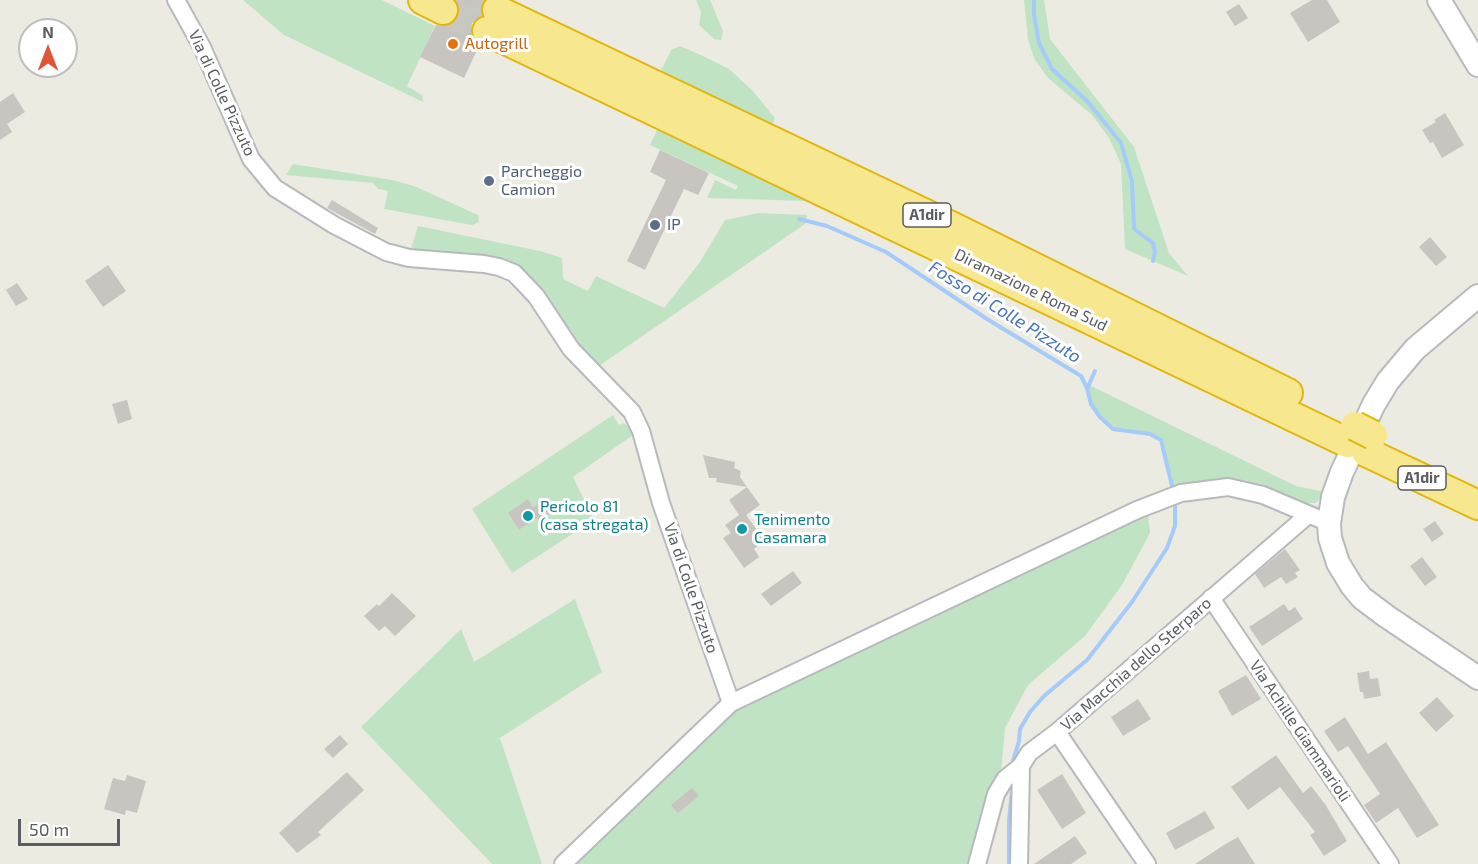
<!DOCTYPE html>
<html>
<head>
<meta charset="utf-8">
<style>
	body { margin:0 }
	#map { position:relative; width:1478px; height:864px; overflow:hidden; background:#ecebe2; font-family:"Exo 2",sans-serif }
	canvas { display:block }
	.north { position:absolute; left:18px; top:18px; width:60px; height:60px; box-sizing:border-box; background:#fff; border:2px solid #bdbec0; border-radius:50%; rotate:0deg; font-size:16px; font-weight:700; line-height:24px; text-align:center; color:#5a5d62 }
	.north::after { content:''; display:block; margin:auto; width:21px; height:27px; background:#df5636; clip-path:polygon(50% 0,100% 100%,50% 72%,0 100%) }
	.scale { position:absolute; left:18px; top:819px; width:102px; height:27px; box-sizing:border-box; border:3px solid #5a5d62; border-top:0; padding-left:8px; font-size:18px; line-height:21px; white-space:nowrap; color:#5a5d62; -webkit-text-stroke:4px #fff; paint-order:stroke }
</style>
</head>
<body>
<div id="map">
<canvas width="1478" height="864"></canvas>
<div class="north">N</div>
<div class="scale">50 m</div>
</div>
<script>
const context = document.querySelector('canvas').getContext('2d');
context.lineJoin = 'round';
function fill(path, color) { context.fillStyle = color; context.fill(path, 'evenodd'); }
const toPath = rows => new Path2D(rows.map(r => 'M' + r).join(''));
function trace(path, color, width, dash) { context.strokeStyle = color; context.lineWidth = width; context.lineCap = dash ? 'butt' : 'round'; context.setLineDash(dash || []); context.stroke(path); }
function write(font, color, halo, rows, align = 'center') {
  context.font = font + ' "Exo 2",sans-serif'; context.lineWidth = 6; context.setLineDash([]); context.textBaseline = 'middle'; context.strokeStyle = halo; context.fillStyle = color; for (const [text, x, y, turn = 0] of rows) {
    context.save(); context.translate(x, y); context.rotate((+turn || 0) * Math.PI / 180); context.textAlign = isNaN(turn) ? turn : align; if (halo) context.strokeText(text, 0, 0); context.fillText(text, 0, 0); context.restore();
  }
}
fill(toPath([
	[243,0,382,0,435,26,407,86,422,95,423,102,284,35],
	[696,0,710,0,723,31,721,40,714,39,699,25,701,12],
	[1024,0,1044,0,1050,39,1134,147,1169,253,1188,276,1125,249,1121,164,1109,138,1092,115,1048,78,1035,60,1028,40],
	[680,46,701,55,729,69,752,90,775,118,772,125,661,71,671,50],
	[657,130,810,201,707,198,715,180,736,190,738,186,650,145],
	[293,164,392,180,414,186,478,215,479,222,472,225,384,209,388,191,378,189,373,183,286,175],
	[759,213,807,215,805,224,599,366,579,346,541,287,521,267,508,260,490,256,411,249,418,226,540,251,562,258,563,279,588,291,596,276,664,308,700,262,725,220],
	[1085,383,1296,486,1325,492,1316,503,1306,503,1224,481,1200,482,1173,490,1160,440,1150,434,1113,429,1100,417,1091,404],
	[613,415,619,425,623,423,630,427,633,435,573,477,594,520,512,573,472,509],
	[528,500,533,507,543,501,553,512,539,521,537,518,519,530,508,513],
	[1148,512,1150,533,1122,585,1085,636,1028,685,1005,728,1001,773,972,864,572,864,719,724,742,704],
	[575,599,602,672,500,738,542,864,492,864,361,727,461,629,474,662]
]), '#c0e3c4');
trace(toPath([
	[1034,0,1034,15,1039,43,1052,69,1088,102,1121,143,1132,181,1134,229,1153,243,1155,252,1153,261],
	[799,219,827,226,886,252,987,319,1081,376,1087,388,1091,404,1100,417,1113,429,1150,434,1161,440,1173,490],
	[1088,387,1095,371],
	[1013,761,1019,741,1020,729,1030,712,1044,696,1087,660,1132,602,1167,548,1175,526,1175,500],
	[1009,864,1009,820,1013,781]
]), '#a5cbfa', 4);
fill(toPath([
	[456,0,484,0,481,11,482,16,472,23,471,32,473,40,479,46,464,78,420,57,436,25,445,26,452,24,457,18,459,8],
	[1312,0,1327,0,1340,22,1308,42,1290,13],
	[1239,4,1248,18,1235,26,1226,12],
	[13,93,25,112,7,124,12,132,0,140,0,102],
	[1445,113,1464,145,1442,158,1433,142,1430,143,1422,130,1436,122,1434,120],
	[660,150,709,173,698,195,684,189,645,270,627,261,666,180,650,172],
	[332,200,378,228,375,234,327,208],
	[1430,237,1447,257,1436,266,1419,247],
	[108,265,126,291,103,307,85,281],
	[17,283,28,299,16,306,6,290],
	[127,400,132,419,118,424,112,404],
	[703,455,735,462,734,468,741,471,740,477,747,487,716,482,717,478,709,478],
	[747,487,760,505,746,515,765,541,754,549,759,557,744,568,723,538,731,533,725,525,739,515,729,500],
	[528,499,533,507,543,501,551,513,539,521,537,518,519,530,508,513],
	[1435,521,1444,534,1432,542,1423,529],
	[1285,549,1300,570,1295,573,1298,577,1286,584,1281,577,1264,588,1255,574],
	[1422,557,1437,577,1425,586,1410,566],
	[793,571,802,583,771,606,761,594],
	[392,593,416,616,395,636,385,626,379,631,364,616,377,604,379,606],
	[1284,604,1289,611,1295,607,1303,619,1262,646,1249,627],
	[1369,671,1370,679,1378,678,1381,696,1364,699,1363,692,1360,692,1357,673],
	[1246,675,1261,699,1232,716,1218,691],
	[1437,697,1454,716,1436,732,1419,713],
	[1138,699,1151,719,1123,736,1111,717],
	[1345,717,1368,754,1386,742,1439,825,1417,838,1398,808,1376,823,1364,805,1380,794,1348,746,1338,752,1324,731],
	[340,735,348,744,333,758,324,749],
	[1276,755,1303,793,1311,786,1325,804,1347,841,1324,856,1310,835,1315,832,1280,787,1248,810,1231,787],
	[347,772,364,790,318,832,321,835,297,853,279,833],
	[1062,774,1086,813,1062,829,1037,790],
	[127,775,146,781,137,813,126,810,125,815,104,809,113,778,125,781],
	[692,788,699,796,678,813,671,805],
	[1205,811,1215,828,1175,850,1166,833],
	[1075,836,1087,853,1071,864,1034,864],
	[1238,837,1255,864,1195,864,1224,845]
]), '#c8c5c0');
trace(toPath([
	[478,0,497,10],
	[443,10,487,31]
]), '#c8c8c2', 28, [28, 14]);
const street = toPath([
	[176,0,202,47,251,159,275,188,334,225,386,252,409,258,484,264,499,267,514,273,536,296,571,349,632,412,641,431,661,503,731,703],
	[1211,598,1390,864],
	[563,864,731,703,1137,510,1181,493,1228,487,1263,495,1329,523],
	[977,864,996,794,1005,779,1021,766],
	[1019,864,1021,766,1029,753,1057,732],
	[1147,864,1057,732,1308,515]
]);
const secondary = toPath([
	[1439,0,1478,65],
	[1478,296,1415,349,1388,381,1374,404,1342,472,1333,497,1329,523,1330,538,1338,563,1352,586,1362,598,1386,616,1478,678]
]);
const highway = toPath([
	[423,0,443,10],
	[497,10,955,228,1288,393],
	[487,31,1348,443],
	[1366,452,1478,505]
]);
trace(street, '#b7b9be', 20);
trace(secondary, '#b8bac0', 26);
trace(highway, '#e2b70d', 32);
trace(street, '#fff', 16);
trace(secondary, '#fff', 22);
trace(highway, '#f7e88f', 28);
const highwayBridge = toPath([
	[1355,426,1373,435]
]);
trace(highwayBridge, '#e2b70d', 32, []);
trace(highwayBridge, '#f7e88f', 28);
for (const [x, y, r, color] of [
	[453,44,6,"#e8710a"],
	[489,181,6,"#5c6f8a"],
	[655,225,6,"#5c6f8a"],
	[528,516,6,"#0f9aa8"],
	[742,529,6,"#0f9aa8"]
]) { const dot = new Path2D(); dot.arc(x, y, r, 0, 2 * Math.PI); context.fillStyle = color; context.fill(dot); trace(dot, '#fff', 2); }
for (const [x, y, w] of [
	[927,215,48],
	[1422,478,48]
]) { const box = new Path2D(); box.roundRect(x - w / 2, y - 12, w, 24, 4.5); context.fillStyle = '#fff'; context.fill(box); trace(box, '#5a5d62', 1.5); }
write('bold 15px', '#5a5d62', null, [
	["A1dir",927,215],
	["A1dir",1422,478]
]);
write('16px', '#c56008', '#fff', [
	["Autogrill",465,44]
], 'left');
write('16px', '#5a5d62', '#fff', [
	["Via di Colle Pizzuto",222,93,65],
	["Diramazione Roma Sud",1031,290,26],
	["Via di Colle Pizzuto",691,588,71],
	["Via Macchia dello Sterparo",1136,664,-41],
	["Via Achille Giammarioli",1300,731,56]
]);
write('16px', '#4e5e75', '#fff', [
	["Parcheggio",501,172],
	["Camion",501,190],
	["IP",667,225]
], 'left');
write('16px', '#0d838f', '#fff', [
	["Pericolo 81",540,507],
	["(casa stregata)",540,525],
	["Tenimento",754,520],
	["Casamara",754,538]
], 'left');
write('italic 18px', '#4974bc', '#fff', [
	["Fosso di Colle Pizzuto",1005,312,32]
]);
</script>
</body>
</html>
